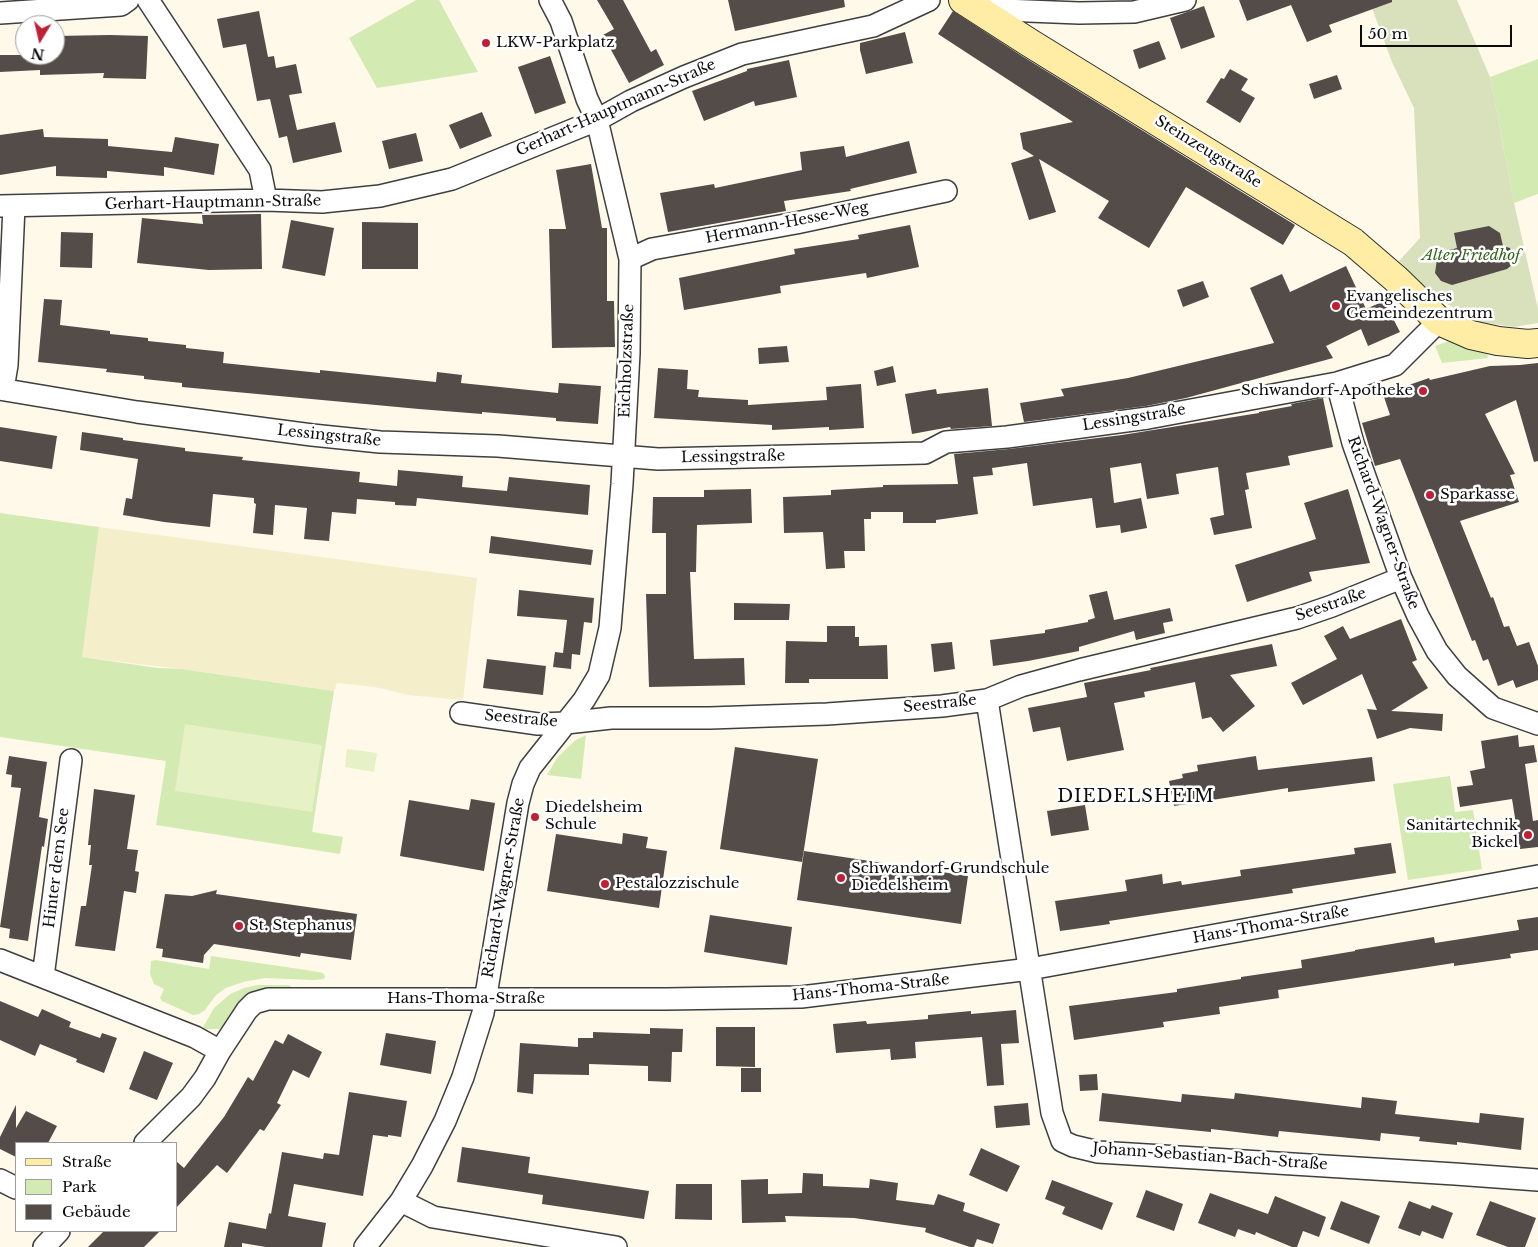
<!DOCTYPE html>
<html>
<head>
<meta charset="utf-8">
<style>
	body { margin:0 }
	#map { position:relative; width:1538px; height:1247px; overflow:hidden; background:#fff9ea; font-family:"Libre Baskerville",serif }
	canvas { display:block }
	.legend { position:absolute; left:15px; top:1142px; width:162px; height:90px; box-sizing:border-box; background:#fff; border:1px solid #9e9e9e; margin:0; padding:6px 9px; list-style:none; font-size:15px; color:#0c0c0c }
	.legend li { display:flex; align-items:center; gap:10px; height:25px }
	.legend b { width:25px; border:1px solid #9e9e9e }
	.north { position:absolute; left:15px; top:15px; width:50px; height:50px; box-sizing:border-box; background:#fff; border:1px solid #9e9e9e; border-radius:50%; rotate:189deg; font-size:14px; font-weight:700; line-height:20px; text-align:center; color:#0c0c0c }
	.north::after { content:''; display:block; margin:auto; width:18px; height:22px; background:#bf2036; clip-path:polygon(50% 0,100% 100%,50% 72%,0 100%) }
	.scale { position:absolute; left:1360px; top:25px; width:152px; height:22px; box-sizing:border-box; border:2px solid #0c0c0c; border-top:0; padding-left:6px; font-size:15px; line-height:18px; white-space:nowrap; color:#0c0c0c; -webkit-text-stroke:4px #fff; paint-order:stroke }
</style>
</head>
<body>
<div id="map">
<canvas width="1538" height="1247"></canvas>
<ul class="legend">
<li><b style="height:6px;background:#ffeda5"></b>Straße</li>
<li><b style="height:14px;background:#d4eab3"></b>Park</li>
<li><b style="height:14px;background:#544c48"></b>Gebäude</li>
</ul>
<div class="north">N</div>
<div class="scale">50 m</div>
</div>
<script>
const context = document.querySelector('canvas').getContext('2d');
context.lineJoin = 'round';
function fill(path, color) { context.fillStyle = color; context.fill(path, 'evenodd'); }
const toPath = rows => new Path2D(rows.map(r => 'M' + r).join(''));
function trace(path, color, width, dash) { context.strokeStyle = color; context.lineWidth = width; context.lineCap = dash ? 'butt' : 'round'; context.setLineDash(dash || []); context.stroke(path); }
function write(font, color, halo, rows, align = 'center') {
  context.font = font + ' "Libre Baskerville",serif'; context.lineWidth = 5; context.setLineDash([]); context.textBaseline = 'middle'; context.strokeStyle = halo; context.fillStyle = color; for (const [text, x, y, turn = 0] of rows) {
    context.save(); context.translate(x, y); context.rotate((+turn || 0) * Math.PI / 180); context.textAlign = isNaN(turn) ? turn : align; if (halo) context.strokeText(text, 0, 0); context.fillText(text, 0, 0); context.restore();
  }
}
fill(toPath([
	[99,527,477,578,463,700,408,695,375,687,337,683,334,691,181,669,81,657]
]), '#f5eeca');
fill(toPath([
	[416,0,439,0,478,72,377,88,349,38],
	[1538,59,1538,194,1514,203,1490,77],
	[1449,341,1487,351,1488,358,1442,363,1435,346],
	[0,513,99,527,82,657,158,668,181,669,334,691,312,832,343,837,340,854,156,825,166,761,0,737],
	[586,735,581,779,547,775,557,758,567,748,576,740],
	[1450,776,1455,812,1473,810,1482,869,1408,880,1393,784],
	[211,956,313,971,323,973,325,976,324,979,314,980,265,978,243,982,226,988,216,995,205,1010,199,1014,193,1015,162,1001,160,998,164,989,154,984,150,974,151,961,156,960,209,969],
	[258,985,288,985,291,986,291,988,219,1029,202,1029,214,1008,230,994,244,988]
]), '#d4eab3');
fill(toPath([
	[1369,0,1457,0,1490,77,1514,203,1538,309,1538,323,1514,327,1475,321,1436,297,1399,261,1420,238,1414,108,1392,62]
]), '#d8e0bc');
fill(toPath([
	[185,724,322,745,312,812,175,791],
	[347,749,377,753,374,772,345,767]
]), '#e6f1c5');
fill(toPath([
	[597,0,623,0,651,52,656,49,664,65,629,83,603,35,614,29],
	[728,0,844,0,845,7,735,31],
	[1239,0,1392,0,1392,2,1329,25,1332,32,1307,42,1291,5,1247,21],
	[1204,6,1215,37,1181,49,1170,18],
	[259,11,268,57,274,56,276,68,296,64,302,93,289,95,297,130,335,122,342,152,293,163,287,136,279,138,270,99,257,101,246,44,223,48,217,19],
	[953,11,1022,56,1295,225,1283,245,1186,187,1149,248,1098,218,1109,201,1039,159,1056,212,1029,220,1011,163,1034,156,1023,149,1020,133,1073,122,938,34],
	[905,32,913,63,866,74,860,50,860,43],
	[110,35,148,36,146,79,103,78,104,73,40,75,40,70,0,72,0,55,55,55,55,36],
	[1159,41,1166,59,1139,69,1133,50],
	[550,56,566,103,535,114,518,67],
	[789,60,797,97,755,106,754,101,704,121,692,91,747,71,747,69],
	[1230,69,1248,79,1241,90,1255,98,1240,123,1206,102,1221,78,1224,79],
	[1337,75,1342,89,1314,99,1309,84],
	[482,112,492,136,460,149,449,125],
	[43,129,44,137,108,139,108,146,172,152,175,137,219,144,214,175,164,167,164,176,107,171,107,178,56,176,56,166,0,175,0,135],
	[416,133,423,161,389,169,382,141],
	[909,141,917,173,850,189,851,191,784,201,786,211,668,232,660,193,714,184,715,188,802,170,800,152,844,146,846,157],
	[591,164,602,228,607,228,607,301,614,301,615,347,552,348,549,229,566,229,556,170],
	[261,214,262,269,209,270,137,263,142,218,203,224,202,215],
	[291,220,334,228,325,276,282,268],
	[362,222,418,223,418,269,362,269],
	[910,225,919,267,867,278,866,273,780,286,781,293,684,310,679,278,795,254,794,249,859,239,858,235],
	[1489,226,1500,233,1503,246,1510,248,1514,263,1507,269,1452,285,1441,281,1435,273,1437,259,1446,253,1446,251,1457,248,1454,233],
	[61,232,93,233,92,268,60,267],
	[1346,266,1366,309,1384,301,1400,332,1368,346,1361,329,1326,346,1333,358,1186,398,1146,406,1024,422,1020,403,1064,396,1061,389,1128,378,1274,343,1250,288,1282,274,1290,292],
	[1203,281,1209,297,1183,307,1177,290],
	[44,299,62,300,60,325,110,331,110,334,148,338,148,341,186,345,186,348,224,352,223,363,320,373,320,370,436,382,437,372,462,375,461,383,558,393,559,383,601,386,598,424,556,421,556,418,482,412,482,414,419,409,182,387,182,383,144,379,144,376,106,372,107,369,38,362],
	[787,346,789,362,759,364,758,348],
	[1538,363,1538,461,1534,462,1516,400,1485,414,1515,474,1510,475,1519,502,1460,521,1491,598,1493,597,1504,627,1509,626,1517,646,1529,642,1538,666,1538,680,1516,688,1513,680,1498,686,1488,659,1483,661,1475,640,1472,641,1400,459,1375,466,1362,423,1390,415,1383,394,1429,378,1430,380,1490,366,1520,365],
	[893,366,896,382,877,386,874,371],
	[658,368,688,370,687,389,699,390,698,397,748,400,748,405,827,400,826,387,861,384,864,428,829,430,829,427,772,430,772,425,654,418],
	[988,388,992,426,951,429,950,427,912,434,905,394,936,389,937,394],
	[1323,398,1333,447,1288,456,1290,465,1246,473,1249,489,1245,490,1252,528,1214,535,1210,518,1224,515,1218,467,1176,474,1179,494,1147,499,1141,463,1110,468,1114,503,1141,498,1147,528,1121,533,1120,525,1096,528,1092,498,1033,506,1027,463,992,468,993,475,973,477,978,514,936,520,936,523,903,523,903,512,871,512,871,519,864,519,865,551,844,551,845,568,826,569,823,532,784,533,783,497,831,495,831,490,883,487,883,485,958,484,954,454,1009,449,1122,435,1259,413,1259,412,1292,406,1291,404],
	[0,427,57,436,52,469,0,461],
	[82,432,123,438,123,440,185,448,185,451,243,457,242,460,360,472,359,482,397,486,398,470,463,476,462,487,507,491,509,477,590,485,588,515,417,498,416,506,395,505,395,502,357,499,356,514,332,512,329,541,304,539,307,508,275,505,273,535,253,533,256,504,254,503,254,498,213,494,210,527,164,522,123,515,126,498,132,499,138,459,80,450],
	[751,489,752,523,697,525,696,572,690,572,694,659,744,658,745,685,649,687,646,594,666,594,666,533,652,533,653,497,704,497,704,490],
	[1348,489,1370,563,1309,572,1312,581,1247,602,1235,565,1316,539,1304,503],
	[491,536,593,550,591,565,489,553],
	[519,590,594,598,592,623,584,622,580,655,572,654,571,669,553,667,555,652,563,653,567,620,517,616],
	[1107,591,1114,620,1170,608,1173,621,1163,623,1165,633,1136,640,1134,631,1079,647,1079,651,1028,661,993,666,990,640,1045,633,1045,630,1088,622,1088,620,1095,618,1089,595],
	[734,603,790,604,789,620,734,620],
	[1401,619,1417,660,1412,662,1428,688,1391,711,1443,714,1442,731,1410,728,1377,739,1367,709,1377,710,1362,674,1303,705,1291,683,1337,659,1324,636,1343,626,1350,639],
	[827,626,855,626,855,637,859,637,859,646,887,645,888,679,809,679,809,683,785,683,786,641,827,642],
	[952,642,955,669,934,672,931,644],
	[1272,644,1277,666,1230,675,1255,706,1223,732,1211,717,1202,719,1195,682,1144,692,1145,697,1114,703,1124,750,1067,761,1060,727,1033,732,1028,708,1087,697,1084,683,1151,670,1150,668],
	[487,659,546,666,543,695,483,688],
	[1518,735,1519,747,1534,745,1537,762,1525,764,1533,821,1538,820,1538,847,1520,849,1512,799,1460,807,1457,787,1473,785,1470,771,1485,768,1481,741],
	[735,747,818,759,802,862,720,849],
	[9,756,47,762,39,817,48,819,44,847,42,846,28,941,9,938,10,929,0,927,21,788,11,787,12,775,6,774],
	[1256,756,1258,770,1372,757,1375,781,1288,792,1288,788,1174,806,1169,781,1183,778,1182,774,1198,771,1197,765],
	[94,789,135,795,127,849,138,850,135,871,139,872,136,893,124,891,115,951,75,946,81,906,86,906,92,865,89,865,91,845,88,845],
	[471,799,495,803,484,871,400,856,409,800,469,810],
	[1085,805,1089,830,1051,836,1047,811],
	[623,833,648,837,646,848,667,851,659,908,547,891,556,834,622,844],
	[1391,843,1396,873,1292,889,1293,893,1109,921,1110,924,1060,931,1055,901,1127,891,1125,880,1162,874,1163,884,1181,881,1182,885,1241,876,1240,870,1355,854,1354,848],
	[804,851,968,876,961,924,797,900],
	[217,890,216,894,357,914,351,960,301,953,300,957,214,944,204,955,203,963,162,957,163,949,156,948,165,894,192,896],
	[710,915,792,927,787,965,704,952],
	[1538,917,1538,950,1510,954,1511,958,1454,966,1454,963,1278,990,1279,998,1219,1007,1220,1014,1163,1022,1164,1027,1074,1040,1069,1006,1177,992,1177,989,1241,979,1241,977,1302,968,1301,960,1355,951,1355,950,1434,937,1435,943,1519,930,1517,920],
	[0,1001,38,1017,42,1009,71,1022,69,1027,100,1038,102,1033,117,1038,104,1073,76,1062,77,1059,40,1044,35,1056,0,1040],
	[1016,1010,1019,1043,1001,1044,1004,1085,987,1086,982,1037,915,1042,916,1058,891,1060,890,1049,836,1053,833,1024,866,1021,867,1024,928,1019,928,1015,971,1011,971,1014],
	[716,1027,755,1027,755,1067,716,1066],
	[650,1028,683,1029,682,1052,672,1052,671,1082,648,1081,648,1066,589,1064,589,1075,534,1074,533,1094,517,1092,520,1043,578,1047,578,1038,593,1038,593,1032,650,1034],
	[386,1033,436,1041,431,1074,380,1065],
	[288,1034,322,1052,309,1078,293,1070,277,1103,281,1105,264,1131,260,1129,227,1173,217,1165,176,1208,176,1161,184,1168,224,1117,248,1077,253,1081,275,1040,283,1044],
	[144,1051,173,1063,157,1100,129,1089],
	[741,1068,761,1068,761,1092,741,1092],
	[1097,1074,1098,1090,1080,1091,1079,1075],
	[349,1092,407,1101,401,1137,388,1135,388,1137,373,1135,363,1196,294,1184,288,1216,326,1223,322,1247,266,1247,242,1243,242,1247,224,1247,229,1222,266,1229,269,1213,271,1214,282,1152,323,1159,324,1153,339,1155],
	[1102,1093,1181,1102,1182,1094,1234,1099,1235,1093,1361,1108,1362,1097,1397,1101,1395,1114,1479,1123,1480,1113,1524,1118,1521,1150,1457,1142,1457,1145,1419,1141,1420,1137,1381,1133,1380,1141,1279,1131,1278,1137,1211,1129,1211,1132,1099,1121],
	[1028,1103,1030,1125,996,1128,994,1106],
	[16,1105,16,1128,26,1111,57,1126,48,1143,16,1143,16,1157,0,1149,0,1137],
	[462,1147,530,1157,528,1173,649,1191,644,1219,542,1204,543,1195,457,1182],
	[981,1148,1020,1166,1007,1192,969,1175],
	[803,1173,823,1174,823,1186,869,1188,870,1179,898,1183,896,1200,934,1205,938,1194,965,1203,963,1211,1000,1224,993,1244,977,1239,974,1247,970,1247,925,1232,926,1228,854,1218,785,1216,786,1222,742,1223,741,1180,768,1179,768,1194,802,1193],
	[1052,1180,1113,1203,1102,1230,1062,1214,1065,1207,1045,1199],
	[676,1184,712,1184,712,1220,675,1219],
	[1146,1190,1183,1204,1174,1231,1136,1217],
	[1210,1193,1268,1214,1275,1196,1326,1217,1319,1237,1303,1231,1297,1247,1292,1247,1256,1232,1255,1235,1238,1229,1235,1237,1198,1223],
	[1341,1201,1380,1216,1369,1244,1330,1229],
	[1409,1201,1430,1209,1432,1205,1453,1213,1443,1239,1422,1231,1420,1236,1398,1228],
	[1490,1201,1536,1218,1525,1247,1508,1247,1476,1235],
	[104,1231,160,1231,144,1247,88,1247]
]), '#544c48');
const street = toPath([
	[148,0,260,170,266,200],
	[978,9,1079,13,1134,12,1185,0],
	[0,13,121,5,128,0],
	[0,206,266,200,322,202,380,196,452,179,597,120,631,101,684,77,742,54,873,26,929,0],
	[630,259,652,249,796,223,946,191],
	[1337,383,1353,443,1401,578,1418,616,1437,651,1457,676,1493,708,1538,724],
	[0,389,137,412,312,435,380,442,498,446,658,459,925,453,946,442,1007,437,1148,418,1337,383,1395,365,1439,321],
	[3,389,7,365,14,206],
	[987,700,1052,1113,1062,1141,1073,1146,1098,1152,1455,1174,1538,1180],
	[461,713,538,724,566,723,611,718,710,718,827,714,942,706,987,700,1021,686,1079,670,1297,618,1332,606,1401,578],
	[0,960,195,1037,220,1051],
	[43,977,71,760],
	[145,1143,191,1097,205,1078,220,1051,247,1010,254,1003,268,999,666,999,801,997,1030,969,1538,876],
	[0,1180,16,1188],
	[401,1201,433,1217,616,1247],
	[44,1247,59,1231],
	[365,1247,401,1201,422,1166,445,1121,463,1077,483,1013,518,803,523,784,530,768,584,700,599,675,610,628,622,484,629,353,630,259,597,120,587,99,561,21,550,0]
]);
const secondary = toPath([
	[963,0,1030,43,1353,242,1396,279,1439,321,1471,335,1498,341,1528,344,1538,343]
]);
trace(street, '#3f3f3f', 24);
trace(secondary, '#2e2e2e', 30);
trace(street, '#fff', 21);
trace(secondary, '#ffeda5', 28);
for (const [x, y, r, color] of [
	[486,43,5,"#bf2036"],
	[1336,306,5,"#bf2036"],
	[1423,391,5,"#bf2036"],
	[1430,495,5,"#bf2036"],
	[535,817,5,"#bf2036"],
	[1528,835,5,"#bf2036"],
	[841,878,5,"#bf2036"],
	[605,884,5,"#bf2036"],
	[239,926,5,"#bf2036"]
]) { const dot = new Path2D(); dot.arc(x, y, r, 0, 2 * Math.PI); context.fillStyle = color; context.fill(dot); trace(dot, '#fff', 2); }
write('15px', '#0c0c0c', '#fff', [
	["LKW-Parkplatz",496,43],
	["Evangelisches",1346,297],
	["Gemeindezentrum",1346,314],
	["Schwandorf-Apotheke",1413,391,"right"],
	["Sparkasse",1440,495],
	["Diedelsheim",545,808],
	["Schule",545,825],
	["Sanitärtechnik",1518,826,"right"],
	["Bickel",1518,843,"right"],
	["Schwandorf-Grundschule",851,869],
	["Diedelsheim",851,886],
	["Pestalozzischule",615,884],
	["St. Stephanus",249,926]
], 'left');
write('15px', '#0c0c0c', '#fff', [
	["Gerhart-Hauptmann-Straße",616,108,-24],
	["Steinzeugstraße",1208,152,32],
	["Gerhart-Hauptmann-Straße",213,203,-1],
	["Hermann-Hesse-Weg",787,223,-11],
	["Eichholzstraße",627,361,-88],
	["Lessingstraße",1134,418,-9],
	["Lessingstraße",329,436,6],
	["Lessingstraße",733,457,-1],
	["Richard-Wagner-Straße",1383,523,70],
	["Seestraße",1331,605,-19],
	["Seestraße",940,704,-6],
	["Seestraße",521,719,5],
	["Hinter dem See",57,868,-83],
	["Richard-Wagner-Straße",504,888,-80],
	["Hans-Thoma-Straße",1271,925,-10],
	["Hans-Thoma-Straße",871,988,-6],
	["Hans-Thoma-Straße",466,999],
	["Johann-Sebastian-Bach-Straße",1210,1157,4]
]);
write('italic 15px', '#30641b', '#fff', [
	["Alter Friedhof",1471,256]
]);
context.letterSpacing = '1px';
write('18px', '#0c0c0c', '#fff', [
	["DIEDELSHEIM",1136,797]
]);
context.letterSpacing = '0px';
</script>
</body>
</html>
